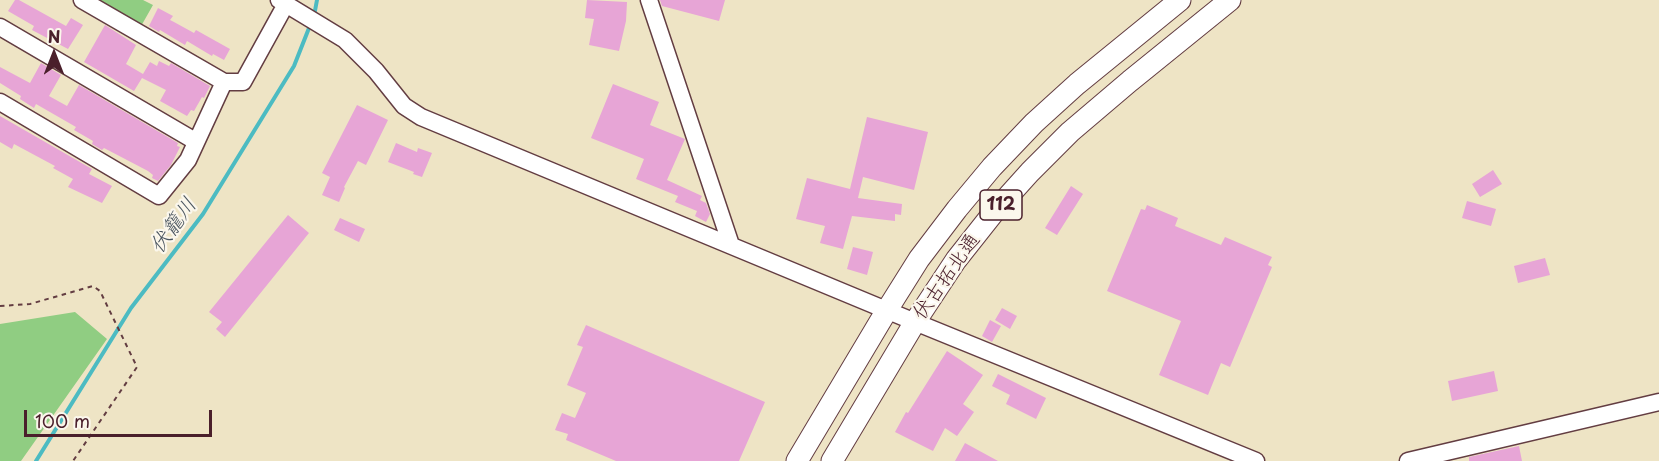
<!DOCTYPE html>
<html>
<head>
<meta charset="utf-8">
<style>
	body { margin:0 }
	#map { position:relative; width:1659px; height:461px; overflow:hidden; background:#eee4c5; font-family:"Playpen Sans",sans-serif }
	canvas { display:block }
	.north { position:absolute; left:24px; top:24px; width:60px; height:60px; -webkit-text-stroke:4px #fbf7ec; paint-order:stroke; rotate:0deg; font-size:16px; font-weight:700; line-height:24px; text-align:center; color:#4a1f2b }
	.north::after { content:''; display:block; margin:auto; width:21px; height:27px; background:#4a1f2b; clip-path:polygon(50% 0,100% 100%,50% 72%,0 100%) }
	.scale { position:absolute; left:24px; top:410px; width:188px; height:27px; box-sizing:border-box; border:3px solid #4a1f2b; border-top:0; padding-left:8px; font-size:18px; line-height:21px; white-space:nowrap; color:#4a1f2b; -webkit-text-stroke:4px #fbf7ec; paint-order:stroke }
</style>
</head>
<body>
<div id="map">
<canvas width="1659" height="461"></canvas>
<div class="north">N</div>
<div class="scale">100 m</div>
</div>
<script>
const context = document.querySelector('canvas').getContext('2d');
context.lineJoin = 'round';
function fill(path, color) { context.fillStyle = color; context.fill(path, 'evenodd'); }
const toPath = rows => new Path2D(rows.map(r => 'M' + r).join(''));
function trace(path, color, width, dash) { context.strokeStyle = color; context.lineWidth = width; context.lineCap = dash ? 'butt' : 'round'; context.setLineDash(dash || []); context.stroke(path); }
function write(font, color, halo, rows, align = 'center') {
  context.font = font + ' "Playpen Sans","Klee One",sans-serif'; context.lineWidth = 4.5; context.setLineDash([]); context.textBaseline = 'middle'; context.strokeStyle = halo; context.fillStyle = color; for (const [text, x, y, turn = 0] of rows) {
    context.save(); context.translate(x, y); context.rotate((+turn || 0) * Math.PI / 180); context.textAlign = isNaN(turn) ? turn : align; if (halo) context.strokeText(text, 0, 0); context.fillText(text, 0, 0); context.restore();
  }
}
fill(toPath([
	[101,0,143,0,153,5,140,28,99,4],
	[75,312,107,339,21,461,0,461,0,324]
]), '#90cd82');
trace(toPath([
	[314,16,317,0],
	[36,461,131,308,203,214,294,66,311,23]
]), '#4cbbc2', 4);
fill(toPath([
	[15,0,19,0,66,26,71,18,83,25,68,49,32,30,34,26,8,11],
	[587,0,627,2,626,21,619,51,589,45,594,19,585,18],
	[660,0,725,0,719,21,662,6],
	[158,8,173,16,170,20,174,22,194,33,196,30,230,49,224,60,213,54,212,56,187,41,185,45,160,30,159,32,149,26],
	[105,25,136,45,126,64,143,74,150,62,157,66,159,61,169,66,171,63,210,86,204,98,202,97,194,111,191,110,187,116,160,101,166,90,142,78,134,91,84,62],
	[41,63,61,75,49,96,67,106,79,85,178,143,177,146,180,147,171,165,158,181,152,178,153,175,148,171,104,148,102,150,92,144,93,141,74,130,76,127,36,104,34,108,20,99,21,96,0,83,0,67,30,83],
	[613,84,659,102,650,125,685,139,667,180,702,196,700,200,706,203,710,214,706,222,695,216,697,211,675,202,678,196,636,179,644,159,591,138],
	[357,105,388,120,366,165,358,161,344,187,345,188,339,202,322,195,330,177,322,173],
	[0,116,92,169,89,174,112,186,102,203,68,187,73,179,53,168,55,166,14,144,12,149,0,142],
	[867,117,928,132,914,190,863,177,858,198,902,204,901,215,895,214,895,221,852,216,843,249,820,243,825,226,796,219,807,178,850,189],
	[396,143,417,152,418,148,432,153,422,177,413,174,414,172,388,162],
	[1493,170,1502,184,1480,197,1472,184],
	[1071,186,1083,194,1057,235,1045,228],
	[1467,201,1496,209,1491,226,1462,218],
	[1147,205,1178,218,1175,226,1221,245,1225,237,1272,257,1268,265,1272,267,1230,367,1221,363,1208,395,1159,375,1181,321,1107,291,1141,209,1145,210],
	[288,215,309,233,225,337,216,329,222,322,209,312],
	[340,218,365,229,359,242,334,230],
	[853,247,873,252,867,275,847,269],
	[1545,258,1550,275,1518,283,1514,266],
	[1002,308,1017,316,1010,329,995,320],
	[990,320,1001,326,992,342,982,336],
	[586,325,765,402,739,461,616,461,566,440,568,434,555,430,562,413,575,418,586,393,567,385,583,347,577,345],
	[947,351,983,375,963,404,974,412,957,436,945,428,933,451,895,432,906,412,908,413],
	[1494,371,1498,391,1452,401,1448,381],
	[998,374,1046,398,1036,419,1006,404,1010,395,992,386],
	[965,443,998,461,955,461],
	[1519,446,1522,461,1469,461,1469,457]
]), '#e7a5d6');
const minor = toPath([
	[82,0,224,82],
	[279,0,345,40,376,71,404,106,421,117,915,322,1256,461],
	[649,0,731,245],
	[0,27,195,141],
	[0,102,159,196,188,160,224,82,243,82,286,4],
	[1408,461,1659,402]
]);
const major = toPath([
	[797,461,887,310,919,259,957,209,992,167,1034,123,1077,84,1180,0],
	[832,461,915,322,956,260,994,212,1030,172,1070,132,1130,81,1230,0]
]);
trace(minor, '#633d42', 19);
trace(major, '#633d42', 23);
trace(toPath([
	[0,306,30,304,93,286,100,291,137,367,73,461]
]), '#633d42', 2, [4.5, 4.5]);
trace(minor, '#fff', 16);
trace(major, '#fff', 21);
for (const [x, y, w] of [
	[1001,205,42]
]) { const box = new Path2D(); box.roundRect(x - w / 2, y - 15, w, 30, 4.5); context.fillStyle = '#fbf7ec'; context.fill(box); trace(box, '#4a1f2b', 1.5); }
write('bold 18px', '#4a1f2b', null, [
	["112",1001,205]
]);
write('20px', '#4a1f2b', '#fbf7ec', [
	["伏古拓北通",947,277,-55]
]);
write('italic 21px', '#4b5660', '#fbf7ec', [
	["伏籠川",174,226,-54]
]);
</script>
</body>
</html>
